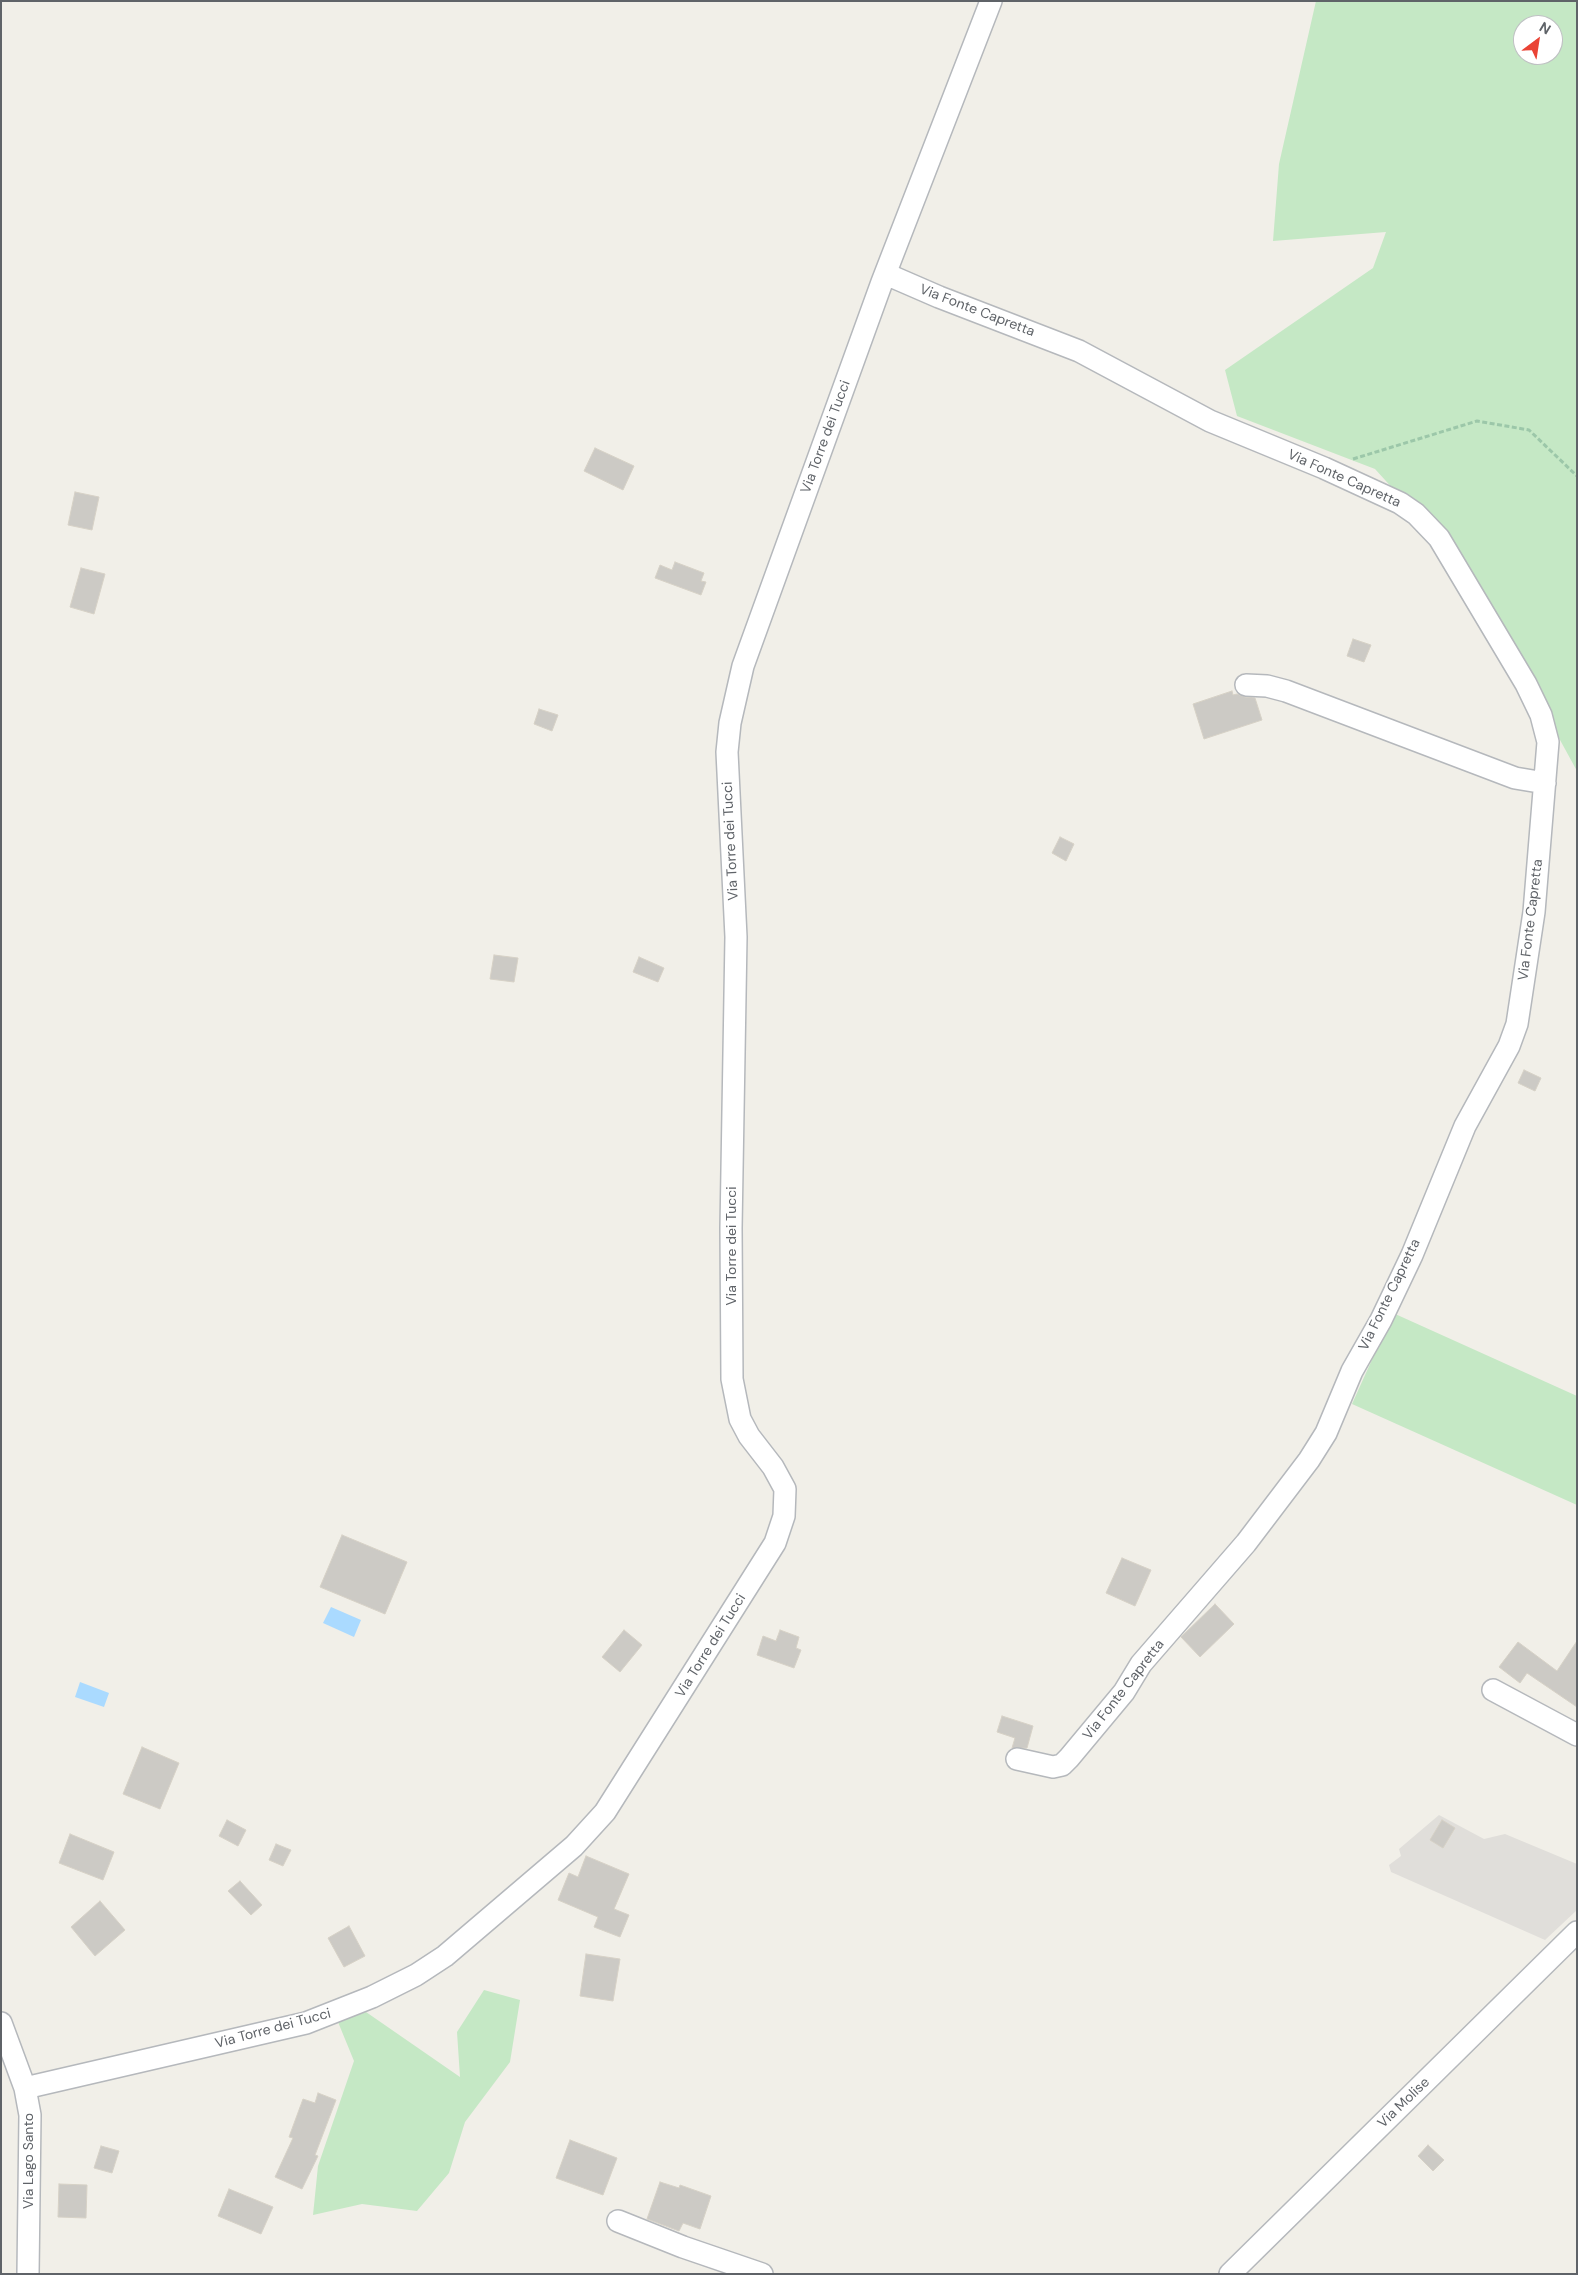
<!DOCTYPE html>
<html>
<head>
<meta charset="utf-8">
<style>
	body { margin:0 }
	#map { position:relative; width:1578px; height:2275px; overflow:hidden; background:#f1efe8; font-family:"DM Sans",sans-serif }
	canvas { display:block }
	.frame { position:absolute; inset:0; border:2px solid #5f6368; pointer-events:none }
	.north { position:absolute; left:1513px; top:15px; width:50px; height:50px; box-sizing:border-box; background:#fff; border:1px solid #bfc1c3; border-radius:50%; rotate:31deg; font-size:14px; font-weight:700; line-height:20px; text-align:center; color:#5f6368 }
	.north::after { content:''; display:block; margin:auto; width:18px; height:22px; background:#ea4335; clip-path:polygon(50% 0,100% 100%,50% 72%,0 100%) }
</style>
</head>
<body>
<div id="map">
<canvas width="1578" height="2275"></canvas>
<div class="frame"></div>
<div class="north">N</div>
</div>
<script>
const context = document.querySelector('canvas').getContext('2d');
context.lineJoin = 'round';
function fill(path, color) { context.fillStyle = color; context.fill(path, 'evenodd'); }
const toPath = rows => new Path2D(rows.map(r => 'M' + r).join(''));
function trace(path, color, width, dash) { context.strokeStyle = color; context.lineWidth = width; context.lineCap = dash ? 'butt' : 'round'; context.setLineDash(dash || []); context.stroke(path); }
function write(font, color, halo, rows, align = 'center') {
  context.font = font + ' "DM Sans",sans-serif'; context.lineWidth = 4; context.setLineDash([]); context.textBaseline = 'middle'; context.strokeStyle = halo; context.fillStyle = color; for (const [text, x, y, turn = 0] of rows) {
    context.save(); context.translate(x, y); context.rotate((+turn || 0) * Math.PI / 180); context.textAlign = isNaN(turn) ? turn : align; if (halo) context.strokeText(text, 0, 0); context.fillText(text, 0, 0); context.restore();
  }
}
fill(toPath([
	[1439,1815,1484,1839,1505,1834,1577,1864,1577,1910,1545,1940,1391,1872,1389,1865,1401,1856,1399,1849]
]), '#e0deda');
fill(toPath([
	[1316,1,1577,1,1577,771,1467,570,1375,469,1237,416,1225,370,1373,268,1386,232,1273,241,1279,164],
	[1523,25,1553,25,1553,55,1523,55],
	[1393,1313,1577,1396,1577,1505,1352,1404],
	[484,1990,520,2000,510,2062,465,2122,449,2173,417,2211,362,2204,313,2215,318,2166,354,2061,338,2022,366,2012,460,2077,457,2032]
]), '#c5e8c5');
fill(toPath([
	[331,1607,361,1620,354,1637,323,1623],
	[80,1682,109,1693,104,1707,75,1697]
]), '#aadaff');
const building = toPath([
	[595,448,634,466,623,490,584,471,595,448],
	[75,492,99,497,92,530,68,525,75,492],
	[675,562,704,573,701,581,706,582,701,595,655,578,660,565,672,570,675,562],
	[81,568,105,574,94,614,70,607,81,568],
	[1353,639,1371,645,1364,662,1347,656,1353,639],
	[1232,691,1233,695,1237,694,1245,697,1255,698,1262,720,1204,739,1193,704,1232,691],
	[539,709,558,715,552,731,534,724,539,709],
	[1060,837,1074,844,1066,861,1052,853,1060,837],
	[494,955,518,958,514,982,490,979,494,955],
	[639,957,664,968,658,982,633,972,639,957],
	[1524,1070,1541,1078,1535,1091,1518,1083,1524,1070],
	[342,1535,407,1562,385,1614,320,1587,342,1535],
	[1122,1558,1151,1570,1135,1606,1106,1593,1122,1558],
	[1215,1604,1234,1624,1200,1657,1181,1637,1215,1604],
	[624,1630,642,1645,620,1672,602,1657,624,1630],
	[780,1630,799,1637,796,1648,801,1650,794,1668,757,1655,763,1636,776,1641,780,1630],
	[1577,1641,1577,1707,1527,1673,1520,1683,1499,1667,1518,1642,1557,1671,1577,1641],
	[1002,1716,1033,1726,1027,1748,1012,1748,1015,1738,997,1732,1002,1716],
	[142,1747,179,1763,160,1809,123,1794,142,1747],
	[227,1820,246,1830,238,1846,219,1836,227,1820],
	[1442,1820,1455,1828,1443,1848,1430,1840,1442,1820],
	[70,1834,114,1852,103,1880,59,1863,70,1834],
	[276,1844,291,1850,283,1866,269,1860,276,1844],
	[586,1856,629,1874,614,1909,629,1915,620,1937,594,1927,598,1917,558,1900,569,1873,578,1877,586,1856],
	[240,1881,262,1905,251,1915,228,1891,240,1881],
	[100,1901,125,1930,95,1956,71,1927,100,1901],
	[349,1926,365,1956,344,1967,328,1938,349,1926],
	[586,1954,620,1959,613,2001,580,1996,586,1954],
	[318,2093,336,2100,315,2155,318,2156,302,2189,275,2177,293,2138,289,2137,303,2099,315,2103,318,2093],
	[570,2140,617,2158,603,2195,556,2178,570,2140],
	[1428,2145,1444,2160,1433,2171,1418,2156,1428,2145],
	[101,2146,119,2151,112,2173,94,2168,101,2146],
	[660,2182,679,2188,680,2185,711,2196,700,2229,683,2223,679,2231,647,2219,660,2182],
	[59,2184,87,2185,86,2218,58,2217,59,2184],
	[229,2189,273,2207,261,2234,218,2216,229,2189]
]);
fill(building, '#cccac5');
trace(building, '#d6d1c6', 1);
const minor = toPath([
	[886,274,939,297,1079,351,1210,421,1324,468,1400,503,1416,514,1439,538,1526,684,1541,715,1548,742,1534,912,1517,1024,1509,1046,1465,1126,1412,1255,1381,1320,1352,1371,1326,1433,1309,1460,1246,1543,1141,1664,1124,1692,1069,1758,1062,1765,1053,1767,1017,1759],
	[1246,685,1267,686,1286,691,1515,778,1545,783],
	[1493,1690,1577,1735],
	[1,2023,25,2088,30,2115,28,2274],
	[25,2088,306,2023,372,1997,416,1975,445,1956,574,1846,605,1812,775,1543,784,1516,785,1489,773,1467,749,1436,740,1419,732,1379,731,1228,736,937,727,752,730,723,743,666,882,282,991,1],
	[618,2221,683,2247,762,2274],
	[1230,2274,1577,1932]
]);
trace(minor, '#b5b8bc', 24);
trace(toPath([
	[1353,459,1477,421,1529,430,1577,476]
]), '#9cc7a9', 3, [5, 2.5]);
trace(minor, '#fff', 21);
write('14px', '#5f6368', '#fff', [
	["Via Fonte Capretta",977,311,21],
	["Via Torre dei Tucci",826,437,-70],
	["Via Fonte Capretta",1344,479,24],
	["Via Torre dei Tucci",731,841,-93],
	["Via Fonte Capretta",1531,920,-83],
	["Via Torre dei Tucci",732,1246,-90],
	["Via Fonte Capretta",1390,1295,-64],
	["Via Torre dei Tucci",711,1646,-58],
	["Via Fonte Capretta",1124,1690,-52],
	["Via Torre dei Tucci",273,2029,-15],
	["Via Molise",1404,2103,-44],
	["Via Lago Santo",29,2161,-90]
]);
</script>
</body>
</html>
